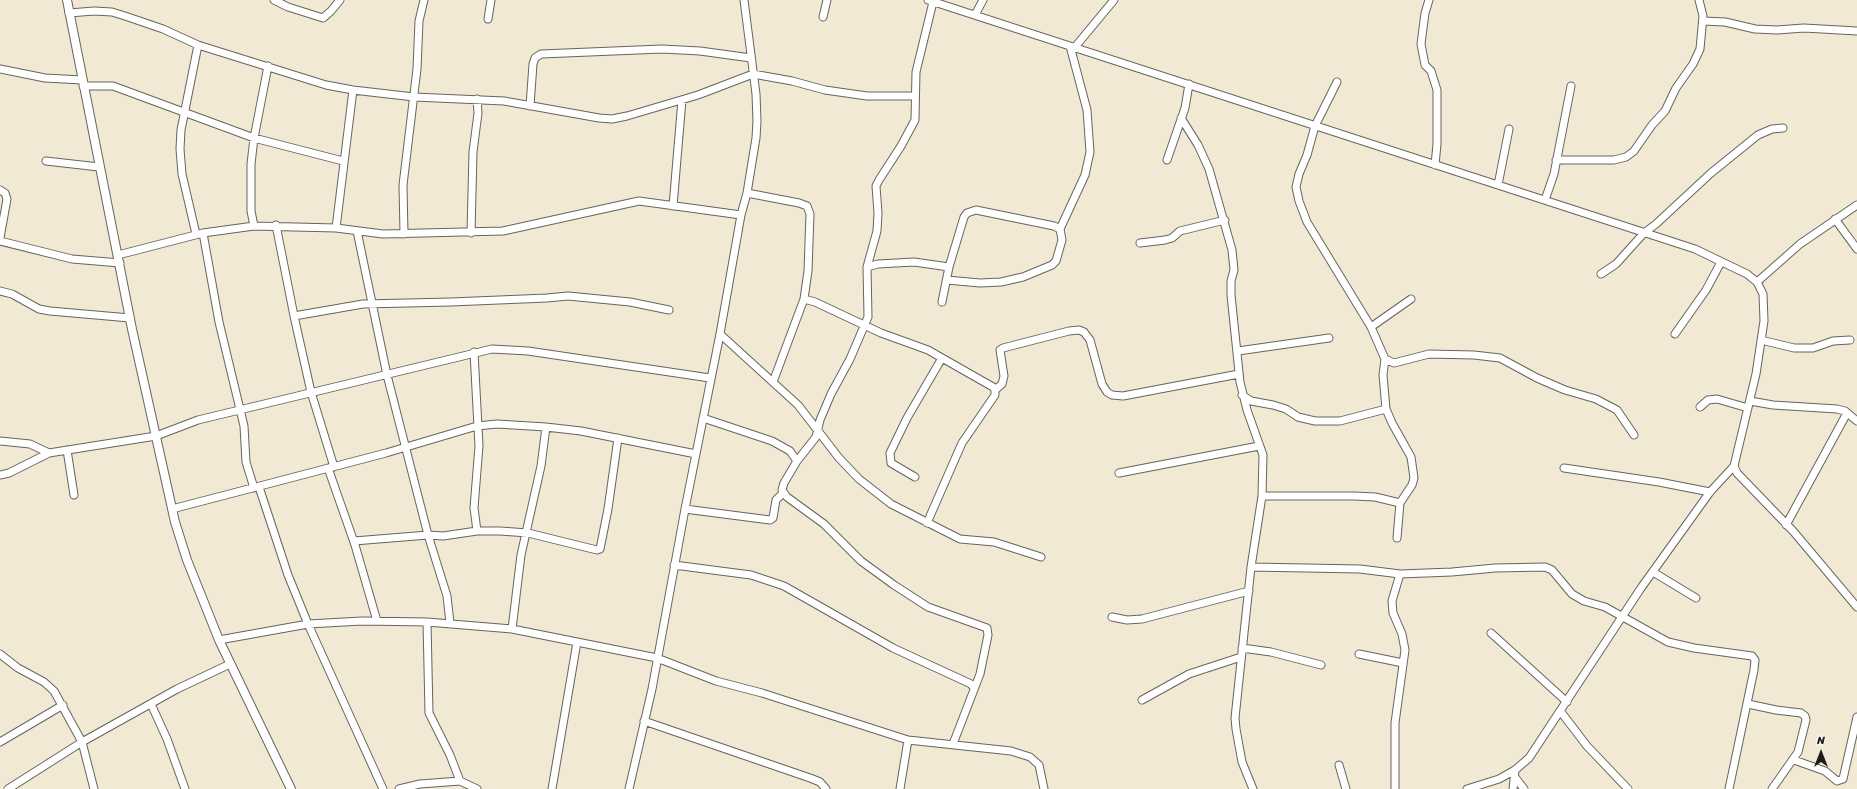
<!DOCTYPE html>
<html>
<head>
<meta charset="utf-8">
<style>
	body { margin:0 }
	#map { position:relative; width:1857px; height:789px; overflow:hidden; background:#f2e9d5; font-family:Sriracha,sans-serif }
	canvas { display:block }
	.north { position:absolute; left:1801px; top:733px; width:40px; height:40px; -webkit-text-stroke:3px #f6f6f2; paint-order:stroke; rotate:0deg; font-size:11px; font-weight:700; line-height:16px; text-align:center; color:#1c1c1c }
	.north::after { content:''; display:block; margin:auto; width:14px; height:18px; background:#1c1c1c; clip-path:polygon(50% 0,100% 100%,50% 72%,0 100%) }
</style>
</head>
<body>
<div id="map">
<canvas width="1857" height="789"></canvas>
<div class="north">N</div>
</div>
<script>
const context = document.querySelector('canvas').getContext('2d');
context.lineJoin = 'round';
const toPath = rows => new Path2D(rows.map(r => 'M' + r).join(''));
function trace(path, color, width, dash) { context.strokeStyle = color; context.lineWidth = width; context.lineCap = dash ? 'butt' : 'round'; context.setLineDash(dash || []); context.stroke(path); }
const minor = toPath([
	[274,0,288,7,323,18,331,11,340,0],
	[928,0,1695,249,1747,274,1757,282,1763,294,1764,321,1756,374,1734,466,1737,473,1793,531,1857,607],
	[1429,0,1425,13,1421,44,1425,65,1431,71,1437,90,1437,144,1435,165],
	[933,2,916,72,915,120,901,146,879,180,876,186,878,213,877,231,867,267,868,317,850,359,831,394,820,420,816,437,797,461,784,483,782,490,787,497,824,524,861,561,894,585,928,607,987,628,988,635,980,674,953,744],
	[69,13,94,11,112,12,125,16,163,29,198,45,326,85,353,90,414,97,504,101,599,118,612,119,627,116,698,95,753,74,792,81,825,90,867,96,915,96],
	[975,15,983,0],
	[823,17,827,0],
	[488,19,491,0],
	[1703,21,1725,22,1755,29,1777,30,1804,28,1857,31],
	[1075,47,1114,0],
	[0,69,45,78,82,80],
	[1337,82,1315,126,1307,155,1299,174,1296,187,1299,201,1307,222,1371,327,1385,359,1394,363,1429,354,1474,355,1500,358,1537,378,1565,390,1596,399,1617,410,1634,435],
	[83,86,113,86,254,138,343,161],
	[530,106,533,64,535,58,541,54,662,49,700,51,751,58],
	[1181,118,1198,145,1209,169,1232,250,1234,270,1231,281,1231,295,1240,382,1247,410,1263,455,1262,496,1251,567,1235,718,1236,729,1242,762,1253,789],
	[1167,160,1185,108,1189,84],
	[1556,160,1614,160,1626,157,1634,151,1652,125,1665,111,1676,88,1693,64,1700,49,1703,16,1699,0],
	[46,161,99,167],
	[1498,185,1509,129],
	[0,190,5,193,7,199,0,238],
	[747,193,799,203,807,206,810,214,808,271,804,299,773,382],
	[1545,200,1554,174,1571,86],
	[673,206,682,100],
	[1835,219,1857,249],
	[276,225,294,316,311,392,334,467],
	[254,226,251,211,251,164,254,138,268,66],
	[336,228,353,90],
	[357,231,387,375,428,535,447,596,450,623],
	[203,233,219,322,244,426,246,462,254,488],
	[471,233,473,152,478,113,477,99],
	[196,234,182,174,180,149,181,130,198,45],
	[404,234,403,185,417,69,419,21,424,0],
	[0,241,72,259,120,263],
	[1140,243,1165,240,1172,238,1180,231,1225,220],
	[118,255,203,233,254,226,336,228,383,234,503,231,639,201,741,215],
	[867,267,878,264,914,262,949,267],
	[1601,274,1616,264,1644,233,1656,224,1711,173,1758,135,1772,129,1783,128],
	[947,280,980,283,1001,282,1023,277,1052,265,1056,261,1062,240,1060,229,1085,175,1090,152,1087,110,1070,46],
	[1757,282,1800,244,1857,205],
	[0,291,12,294,39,309,50,311,130,318],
	[804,299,815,302,881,333,928,350,993,387,995,390],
	[942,302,949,267,964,217,967,213,976,210,1054,226,1060,229],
	[294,316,363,304,451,302,547,298,568,296,630,302,669,310],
	[1371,327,1411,299],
	[720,334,798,405,839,458,859,479,891,504,960,539,994,542,1041,557],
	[1675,334,1706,290,1721,262],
	[1761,340,1794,348,1813,348,1833,341,1850,340],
	[1238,351,1329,338],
	[474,352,479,446,474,508,477,531],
	[1385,359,1383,375,1386,409,1392,423,1411,457,1414,478,1412,485,1400,503,1397,538],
	[1242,395,1251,401,1273,405,1286,409,1298,417,1315,421,1340,421,1386,409],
	[1750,401,1773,405,1837,409,1845,411,1857,421],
	[1700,407,1708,400,1717,399,1748,408],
	[703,418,772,441,790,451,797,461],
	[0,441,30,444,49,453],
	[67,450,74,495],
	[328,468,355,545,377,621],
	[1564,468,1659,482,1710,492],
	[1119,473,1259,446],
	[0,475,9,473,49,453,156,436,198,420,492,349,528,351,710,378],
	[915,477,891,463,890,453,907,418,942,358],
	[259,487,288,575,308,624,383,789],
	[1262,496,1354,496,1375,497,1400,503],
	[172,509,386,453,477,426,497,424,546,427,581,431,696,454],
	[685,509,770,520,773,518,776,500,783,493],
	[927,523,962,443,995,395,995,390,1002,384,1004,376,1000,350,1003,348,1069,331,1079,330,1084,332,1090,340,1102,384,1107,392,1112,395,1123,396,1239,374],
	[1786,525,1847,413],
	[354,541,428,535,443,536,477,531,500,531,528,533,597,550,600,549,608,509,618,438],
	[674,565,751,575,784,586,893,648,971,684,974,688],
	[1251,567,1360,569,1400,574,1452,572,1495,568,1545,567,1552,570,1572,594,1584,601,1605,607,1668,642,1694,648,1752,656,1755,660,1754,670,1729,789],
	[1653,572,1696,598],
	[1112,617,1127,620,1142,619,1249,591],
	[427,622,429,713,450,755,460,781],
	[512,629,521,555,541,466,546,427],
	[1491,633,1567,702],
	[219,640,308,624,362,621,427,622,512,629,657,658,716,681,762,693,908,740,1011,751,1030,757,1039,765,1044,789],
	[1242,648,1271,652,1321,665],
	[0,654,18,668,44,682,54,691,82,742,94,789],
	[1359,654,1403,663],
	[1142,700,1189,674,1241,657],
	[151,704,167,739,185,789],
	[1748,704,1776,710,1801,713,1805,716,1806,720,1798,752,1772,789],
	[1561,712,1587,746,1628,789],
	[644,721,810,778,820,782,826,789],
	[0,742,63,705],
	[1794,760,1825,771,1837,781,1843,779,1857,717],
	[1339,765,1346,789],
	[1514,776,1524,789],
	[8,789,82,742,177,689,230,664],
	[399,789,420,784,460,781,477,789],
	[552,789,577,642],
	[629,789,652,689,685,509,720,334,741,215,747,193,756,138,757,121,756,94,744,0],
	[900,789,908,740],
	[1395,789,1395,723,1405,650,1402,634,1393,613,1392,601,1400,574],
	[1467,789,1499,779,1515,770,1529,758,1641,588,1710,492,1734,466],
	[1513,789,1515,770]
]);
const tertiary = toPath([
	[67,0,132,329,175,522,187,560,219,640,291,789]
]);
trace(minor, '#67645d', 9);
trace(tertiary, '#67645d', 10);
trace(minor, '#fff', 7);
trace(tertiary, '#fff', 8);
</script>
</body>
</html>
